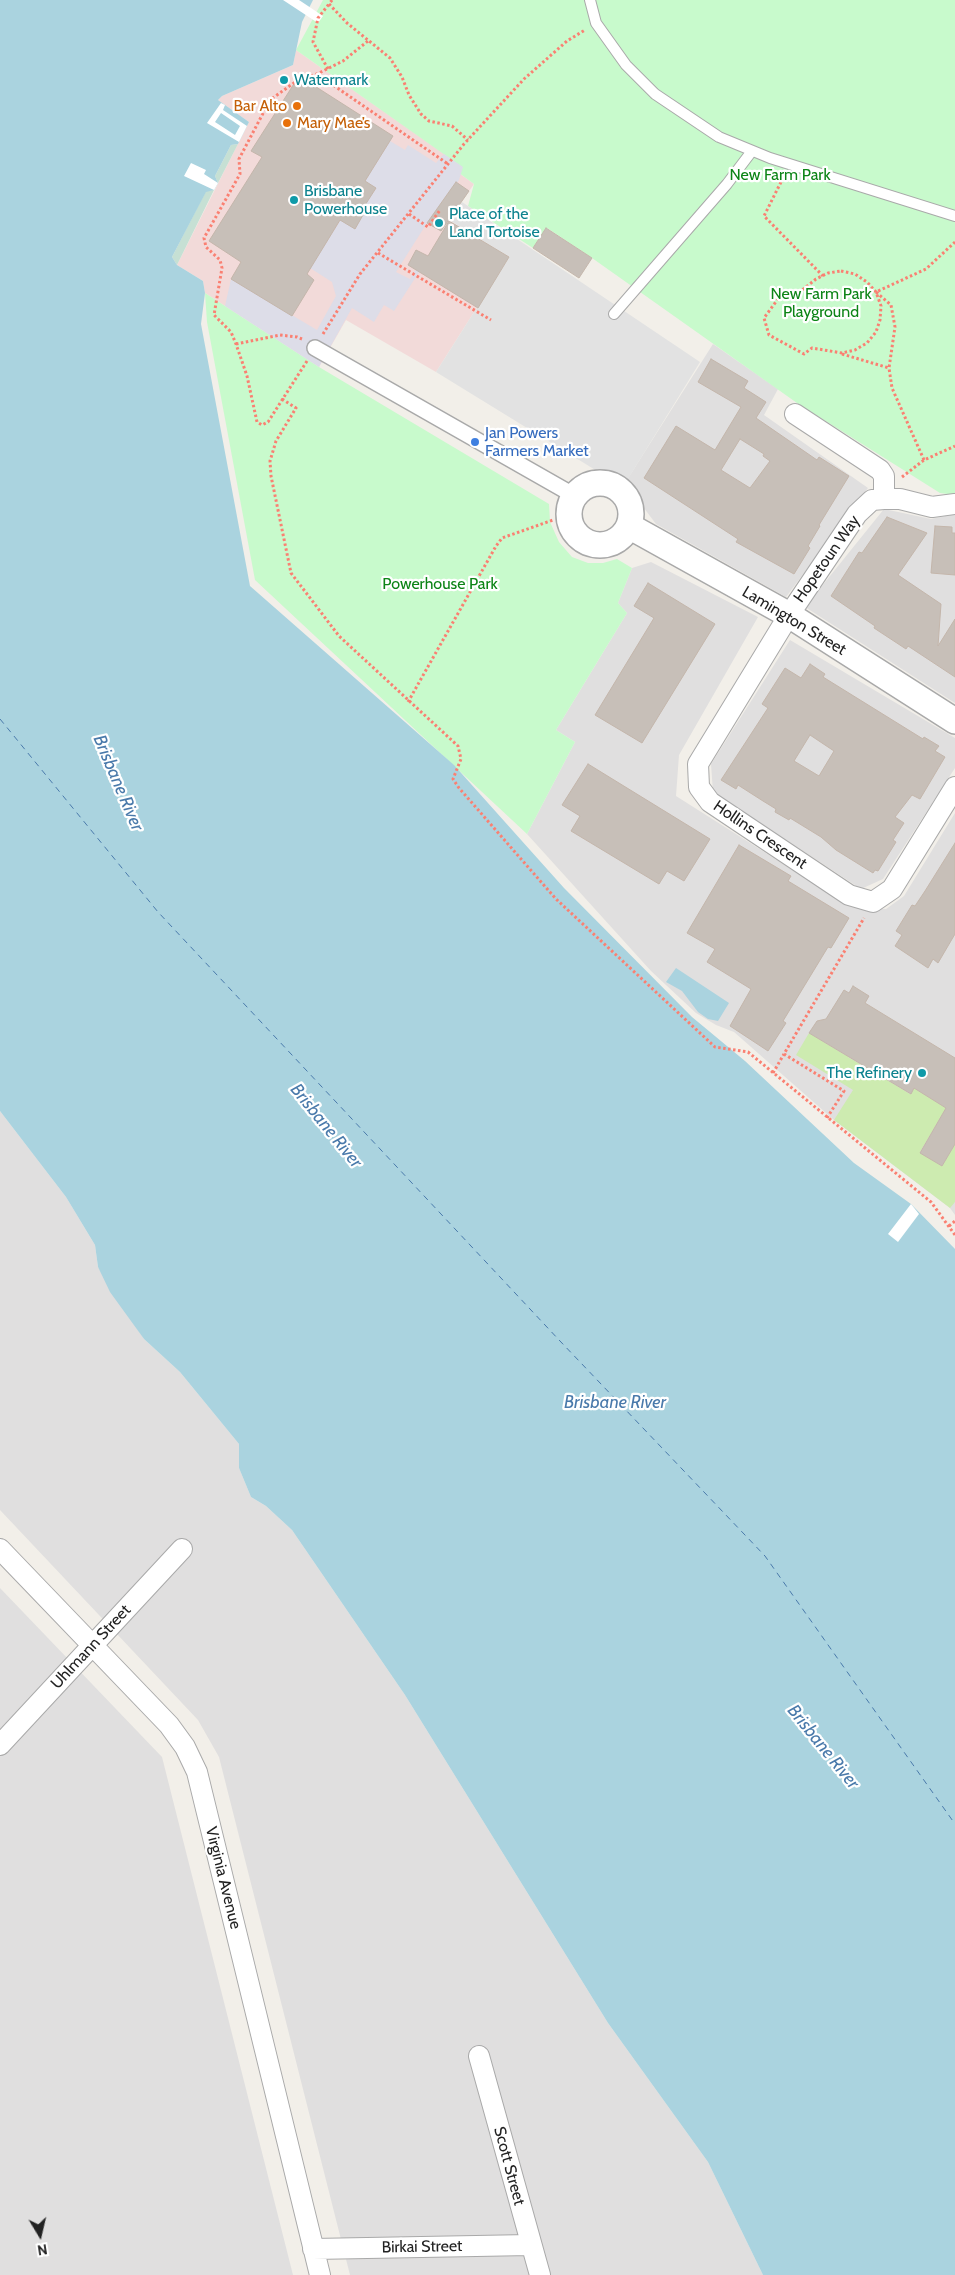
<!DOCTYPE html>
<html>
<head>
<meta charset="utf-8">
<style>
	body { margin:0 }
	#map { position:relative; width:955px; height:2275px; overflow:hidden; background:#f2efe9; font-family:Cabin,sans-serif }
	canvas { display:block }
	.north { position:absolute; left:15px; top:2210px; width:50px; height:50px; -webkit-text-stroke:4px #fff; paint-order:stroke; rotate:171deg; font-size:14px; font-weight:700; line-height:20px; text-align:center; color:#222 }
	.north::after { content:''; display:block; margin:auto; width:18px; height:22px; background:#222; clip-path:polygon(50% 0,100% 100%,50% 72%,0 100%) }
</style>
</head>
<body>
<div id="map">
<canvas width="955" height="2275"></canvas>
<div class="north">N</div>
</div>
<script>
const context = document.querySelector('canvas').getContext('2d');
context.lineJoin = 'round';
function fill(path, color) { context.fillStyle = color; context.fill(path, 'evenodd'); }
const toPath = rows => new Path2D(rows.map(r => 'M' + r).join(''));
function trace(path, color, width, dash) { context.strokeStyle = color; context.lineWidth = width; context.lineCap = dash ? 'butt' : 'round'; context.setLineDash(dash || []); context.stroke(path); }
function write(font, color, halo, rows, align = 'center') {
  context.font = font + ' Cabin,sans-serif'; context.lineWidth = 4.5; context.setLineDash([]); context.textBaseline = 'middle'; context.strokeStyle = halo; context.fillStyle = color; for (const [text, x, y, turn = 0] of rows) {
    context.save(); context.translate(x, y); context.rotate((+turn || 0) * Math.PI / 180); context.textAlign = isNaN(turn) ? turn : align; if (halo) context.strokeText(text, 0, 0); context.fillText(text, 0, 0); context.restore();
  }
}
fill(toPath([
	[713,344,778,389,764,415,868,488,786,597,656,524,625,483],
	[884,509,931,519,955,514,955,703,805,607],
	[651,562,758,617,679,755,676,796,851,907,886,909,904,896,955,813,955,1215,950,1208,834,1120,734,1032,716,1025,696,1013,651,971,527,834,575,742,556,730,627,613,618,603,632,568],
	[790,640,955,738,955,768,883,879,861,889,713,792,711,764],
	[0,1111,66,1197,95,1245,98,1267,144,1339,180,1372,239,1444,239,1468,251,1497,266,1506,292,1530,405,1695,608,2023,708,2162,763,2275,350,2275,219,1757,198,1720,0,1510],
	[0,1588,162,1757,293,2275,0,2275]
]), '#e0dfdf');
fill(toPath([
	[296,50,463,167,459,173,474,184,449,220,509,257,436,372,346,320,319,367,205,293,203,281,177,265,249,122,218,100,222,96,293,65]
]), '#f2dad9');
fill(toPath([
	[809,1033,845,1055,848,1050,851,1052,848,1057,865,1067,868,1062,874,1072,910,1094,914,1088,946,1108,920,1152,942,1166,955,1144,955,1202,950,1208,834,1120,853,1090,796,1055]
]), '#cdebb0');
fill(toPath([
	[238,144,218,183,215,176,231,145],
	[214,190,177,265,172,257,206,191]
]), '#c6e0d4');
fill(toPath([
	[323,0,955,0,955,495,940,493,797,403,592,258,547,228,533,248,468,206,474,184,459,173,462,167,296,50],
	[205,293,319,367,549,504,550,522,559,542,572,557,588,563,603,563,617,559,632,568,618,603,627,613,556,730,575,742,527,834,255,580,207,322]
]), '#c8facc');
fill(toPath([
	[462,202,700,362,623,487,436,372,509,257,449,220]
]), '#e2e2e2');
fill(toPath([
	[390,141,405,150,408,145,436,163,444,154,463,167,459,180,427,223,396,272,410,279,416,269,419,272,394,311,384,305,374,322,352,308,319,367,225,306,231,279,317,330,336,296,332,282,310,268,362,186,373,193,376,189,365,181]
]), '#dddde8');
fill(toPath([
	[0,0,313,0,302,22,293,65,222,96,218,100,249,122,238,144,231,145,215,176,218,183,214,190,206,192,172,257,177,265,203,281,205,293,201,324,250,586,454,765,564,888,692,1017,745,1061,854,1163,911,1204,955,1249,955,2275,763,2275,708,2162,608,2023,405,1695,292,1530,266,1506,251,1497,239,1468,239,1444,180,1372,144,1339,110,1292,98,1267,95,1245,66,1197,0,1111],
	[676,968,729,1003,718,1021,708,1019,698,1012,682,991,666,982]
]), '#aad3df');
fill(toPath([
	[283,0,299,0,323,16,318,23],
	[221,103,225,105,223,110,247,126,239,142,207,123],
	[221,113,240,126,235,135,215,122],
	[191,163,206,170,204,174,218,183,214,190,184,176],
	[911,1204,919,1214,898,1242,888,1234]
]), '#fff');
trace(toPath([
	[0,719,158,912,560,1341,765,1556,955,1824]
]), '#4a7aab', 1, [6, 5]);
const building = toPath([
	[299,76,393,136,365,181,376,188,360,213,363,215,355,229,340,220,307,274,314,280,292,316,231,279,241,262,209,241,262,157,251,151,299,76],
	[456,182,469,191,441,231,427,223,456,182],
	[449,221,509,257,478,308,408,265,416,250,428,256,449,221],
	[546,228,592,258,579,278,533,248,546,228],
	[711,359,748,381,744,388,766,402,756,418,817,460,819,457,849,476,819,525,820,526,808,546,810,548,794,574,736,542,738,539,644,478,676,426,715,450,741,407,698,382,711,359],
	[740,439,764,454,763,456,770,461,750,488,721,470,740,439],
	[887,517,927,533,898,575,941,604,938,646,955,619,955,677,908,646,906,649,874,628,875,626,831,596,859,552,862,553,887,517],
	[935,526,952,527,952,533,955,533,955,575,931,573,935,526],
	[648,583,715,624,642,743,595,715,654,618,634,606,648,583],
	[810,664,825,674,823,677,923,739,924,737,939,746,935,751,945,757,920,799,912,795,895,817,904,823,893,840,896,842,878,871,875,870,873,873,836,850,821,837,790,818,789,820,775,812,776,809,763,801,738,785,736,789,721,780,768,708,762,704,785,668,801,678,810,664],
	[810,735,834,751,819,776,794,761,810,735],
	[588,764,710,839,684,881,667,871,659,884,571,831,580,816,562,805,588,764],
	[955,843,955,934,938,963,933,959,928,968,895,946,902,935,896,931,912,905,915,906,925,891,955,843],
	[739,845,791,876,788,881,849,918,831,948,828,947,783,1021,786,1023,768,1051,730,1026,751,989,707,962,715,949,687,933,739,845],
	[853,986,869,996,865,1003,955,1058,955,1144,942,1166,920,1153,946,1108,914,1088,911,1094,809,1033,817,1021,826,1019,844,990,849,993,853,986]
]);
fill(building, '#c7bfb8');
trace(building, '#c4b6ab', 1);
const service = toPath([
	[590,0,596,23,626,65,655,94,719,137,770,158,955,216],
	[614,314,727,184,752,151]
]);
const pedestrian = toPath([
	[315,348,575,496]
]);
const minor = toPath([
	[795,414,880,470,884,476,884,499],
	[955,504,932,507,900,499,884,499,872,500,857,514,789,615,698,764,699,787,710,802,849,895,873,902,892,889,955,787],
	[0,1549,169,1725,185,1747,197,1772,320,2275],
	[0,1745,182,1549],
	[479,2056,540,2275],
	[313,2249,530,2245]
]);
const tertiary = toPath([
	'569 514a31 31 0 1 1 62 0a31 31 0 1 1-62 0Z',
	[629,526,789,615,955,721]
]);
trace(service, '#a9a9a9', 12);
trace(pedestrian, '#a9a9a9', 18);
trace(minor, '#a9a9a9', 22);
trace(tertiary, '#a9a9a9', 28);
trace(toPath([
	[332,0,329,4,347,23,390,58,402,77,409,95,421,114,429,121,452,126,468,140],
	[328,69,313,42,318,18,329,4],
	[317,74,448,164],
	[781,182,764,216,823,276],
	[409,214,428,227,440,210],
	[378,253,491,320],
	[841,271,855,274,867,282,876,292,881,306,880,320,876,332,867,343,855,350,842,353,812,348,804,354,769,335,764,318,781,295,796,295,816,279,828,273,841,271],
	[323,334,360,274,464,144,524,79,567,41,585,30],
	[236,344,280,335,297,337,302,339],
	[842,354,889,368],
	[307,361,268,422,262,425,257,422,247,376,236,344,231,332,214,315,222,268,220,260,206,247,204,238,240,174,239,159,270,100,298,80,317,74,343,61,368,41],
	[282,399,296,408,276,441,270,461,271,476,291,573,339,636,458,746,461,759,453,779,459,788,556,899,715,1047,748,1052,931,1202,955,1235],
	[924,460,892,388,889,368,895,327,891,305,876,292,926,269,955,242],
	[902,477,924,460,955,446],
	[408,702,496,546,502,538,553,520],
	[773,1073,784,1054],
	[827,1118,844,1091,784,1054,864,918],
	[949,1226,955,1221]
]), '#fa8072', 3, [2.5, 2.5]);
trace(service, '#fff', 10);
trace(pedestrian, '#fff', 15);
trace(minor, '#fff', 20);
trace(tertiary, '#fff', 25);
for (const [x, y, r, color] of [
	[284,80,5,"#0f9aa8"],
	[297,106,5,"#e8710a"],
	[287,123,5,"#e8710a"],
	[294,200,5,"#0f9aa8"],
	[439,223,5,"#0f9aa8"],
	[475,442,5,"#3f7fe0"],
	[922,1073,5,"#0f9aa8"]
]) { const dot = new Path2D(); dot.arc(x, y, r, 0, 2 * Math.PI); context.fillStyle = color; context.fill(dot); trace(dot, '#fff', 2); }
write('16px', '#0d838f', '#fff', [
	["Watermark",294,80],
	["Brisbane",304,191],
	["Powerhouse",304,209],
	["Place of the",449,214],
	["Land Tortoise",449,232],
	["The Refinery",912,1073,"right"]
], 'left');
write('16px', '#c56008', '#fff', [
	["Bar Alto",287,106],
	["Mary Mae’s",297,123,"left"]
], 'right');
write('16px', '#0c8416', '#fff', [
	["New Farm Park",780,175],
	["New Farm Park",821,294],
	["Playground",821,312],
	["Powerhouse Park",440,584]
]);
write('16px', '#366cbe', '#fff', [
	["Jan Powers",485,433],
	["Farmers Market",485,451]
], 'left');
write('16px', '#222', '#fff', [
	["Hopetoun Way",827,559,-55],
	["Lamington Street",794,621,31],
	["Hollins Crescent",760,835,34],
	["Uhlmann Street",91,1647,-47],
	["Virginia Avenue",223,1878,76],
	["Scott Street",509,2166,75],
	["Birkai Street",422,2247,-1]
]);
write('italic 18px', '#4a7aab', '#fff', [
	["Brisbane River",118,783,67],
	["Brisbane River",326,1126,51],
	["Brisbane River",615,1403],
	["Brisbane River",823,1747,51]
]);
</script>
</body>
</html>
